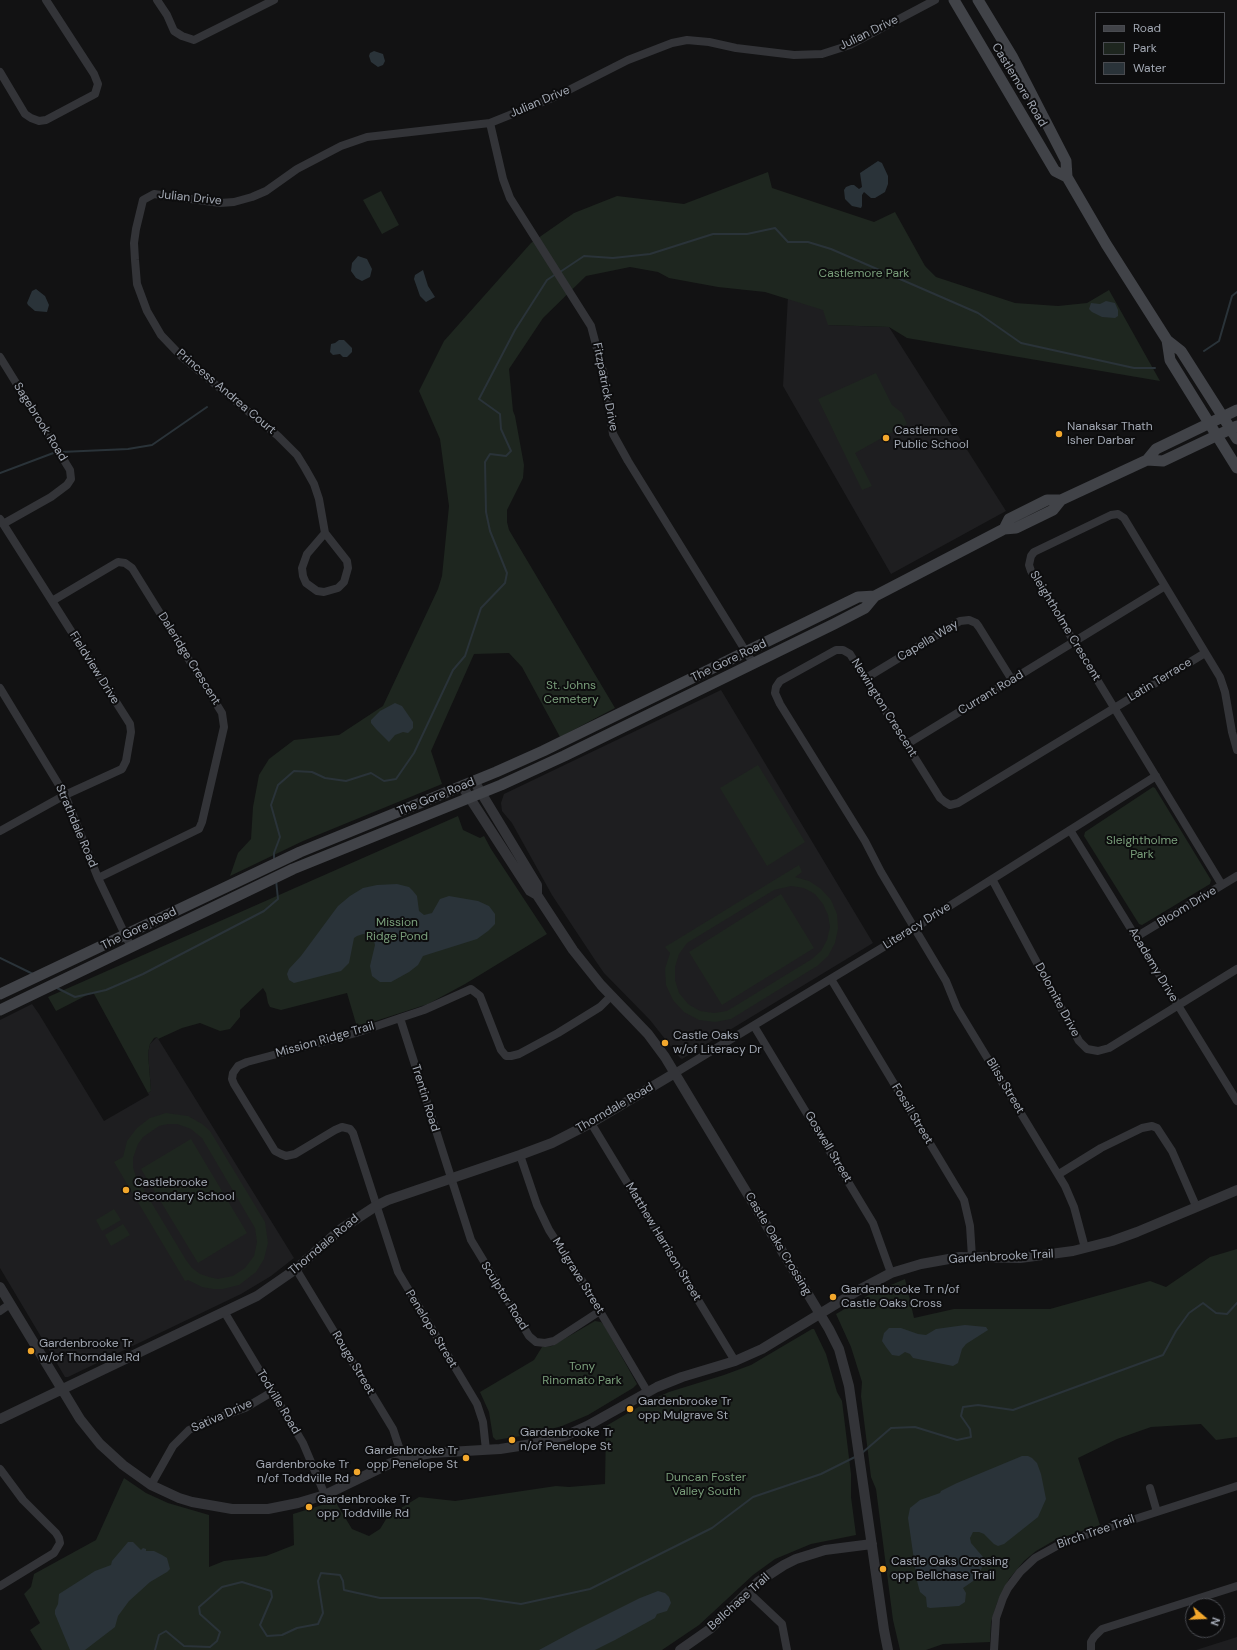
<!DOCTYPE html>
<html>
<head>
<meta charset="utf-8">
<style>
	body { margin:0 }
	#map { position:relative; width:1237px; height:1650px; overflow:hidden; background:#121213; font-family:"DM Sans",sans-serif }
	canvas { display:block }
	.legend { position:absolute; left:1095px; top:12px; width:130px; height:72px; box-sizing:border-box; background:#0d0d0e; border:1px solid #494b50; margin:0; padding:5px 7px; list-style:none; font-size:12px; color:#a3a9b4 }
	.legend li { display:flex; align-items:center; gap:8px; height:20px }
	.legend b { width:20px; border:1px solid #494b50 }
	.north { position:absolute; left:1185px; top:1598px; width:40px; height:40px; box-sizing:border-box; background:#0d0d0e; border:1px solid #494b50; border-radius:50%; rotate:109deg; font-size:11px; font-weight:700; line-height:16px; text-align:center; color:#a3a9b4 }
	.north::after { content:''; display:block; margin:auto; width:14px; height:18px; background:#f2a72c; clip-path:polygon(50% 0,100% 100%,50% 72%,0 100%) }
</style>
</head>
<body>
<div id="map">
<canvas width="1237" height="1650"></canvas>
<ul class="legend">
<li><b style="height:5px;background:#414348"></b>Road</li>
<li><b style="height:11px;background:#1e261f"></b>Park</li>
<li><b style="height:11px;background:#2a3339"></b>Water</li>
</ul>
<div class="north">N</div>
</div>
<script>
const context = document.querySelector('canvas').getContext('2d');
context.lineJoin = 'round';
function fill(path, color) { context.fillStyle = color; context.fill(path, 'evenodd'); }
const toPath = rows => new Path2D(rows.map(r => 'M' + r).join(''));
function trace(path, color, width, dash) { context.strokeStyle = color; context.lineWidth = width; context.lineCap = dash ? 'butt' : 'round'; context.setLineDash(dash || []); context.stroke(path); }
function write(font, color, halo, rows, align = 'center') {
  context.font = font + ' "DM Sans",sans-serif'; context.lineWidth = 4; context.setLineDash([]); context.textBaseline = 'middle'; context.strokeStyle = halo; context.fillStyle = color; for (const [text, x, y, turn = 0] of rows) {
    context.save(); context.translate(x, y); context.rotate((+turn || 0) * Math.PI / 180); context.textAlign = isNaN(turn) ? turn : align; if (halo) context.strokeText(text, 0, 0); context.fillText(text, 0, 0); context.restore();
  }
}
fill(toPath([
	[788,296,822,305,829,325,889,327,1006,511,891,574,783,386],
	[721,690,873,943,682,1059,680,1058,650,1020,604,973,595,960,552,895,512,823,502,811,501,803,504,794],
	[32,1004,39,1014,104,1121,149,1095,148,1093,151,1091,148,1053,150,1044,157,1037,294,1258,271,1276,241,1294,68,1377,65,1377,0,1268,0,1020],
	[1237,1637,1237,1650,1196,1650]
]), '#1e1e20');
fill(toPath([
	[768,172,772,188,874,222,895,212,925,266,936,277,1015,303,1058,306,1087,303,1109,290,1160,381,907,338,889,327,828,325,823,310,765,292,718,287,669,278,658,272,630,267,586,276,543,318,509,369,513,411,515,416,524,465,523,478,507,510,507,522,509,530,615,708,560,737,522,667,509,653,474,654,431,751,442,784,303,841,230,876,238,853,251,839,253,807,259,775,269,759,294,740,339,735,383,706,438,589,442,576,449,506,440,439,419,391,444,341,531,243,574,213,617,196,684,204],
	[381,191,399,225,382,234,363,200],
	[876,373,892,405,902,413,907,424,855,453,872,486,862,490,818,399],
	[758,765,805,842,767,866,720,788],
	[1153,787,1155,788,1211,880,1210,884,1142,925,1139,924,1084,836,1085,832],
	[458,816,463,830,480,838,484,836,491,849,547,934,465,984,428,1004,357,1027,347,993,281,1010,270,1007,268,1003,266,993,263,988,240,1010,240,1017,230,1029,220,1031,200,1023,182,1028,158,1039,157,1037,154,1038,150,1044,148,1053,151,1091,148,1093,93,992,56,1011,48,997],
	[799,865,802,872,795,877,809,881,821,889,831,900,837,914,838,929,835,943,828,956,817,966,731,1019,715,1022,699,1020,684,1012,673,1000,666,985,665,969,670,953,665,947],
	[791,886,804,888,815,894,823,904,828,915,830,927,827,940,821,951,812,959,727,1011,714,1013,700,1011,688,1004,679,993,675,980,675,967,679,954,687,943,774,890],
	[781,894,814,948,722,1005,689,952],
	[166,1113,188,1116,202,1124,210,1131,265,1222,268,1243,264,1259,256,1272,239,1285,223,1289,213,1289,202,1287,188,1280,185,1281,114,1162,123,1157,127,1141,137,1128,150,1118],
	[177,1124,191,1129,202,1138,255,1228,257,1242,254,1256,245,1268,233,1276,218,1279,209,1277,200,1274,192,1268,186,1260,136,1177,133,1167,133,1158,138,1144,143,1137,159,1126,168,1124],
	[191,1139,247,1233,198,1263,141,1169],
	[114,1209,121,1220,102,1231,96,1220],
	[123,1224,130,1235,111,1246,105,1235],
	[1237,1249,1237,1437,1216,1440,1201,1424,1151,1427,1117,1439,1078,1458,1100,1525,1055,1540,1036,1551,1024,1561,1009,1579,997,1603,991,1622,990,1642,943,1644,926,1650,900,1650,893,1620,876,1489,871,1477,861,1396,862,1382,851,1347,836,1314,872,1293,905,1279,914,1318,954,1309,1050,1309,1150,1281,1166,1287,1210,1257],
	[595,1321,601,1322,604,1325,637,1384,633,1388,588,1415,562,1426,533,1434,496,1440,493,1437,489,1412,480,1392,534,1360,542,1347,552,1346],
	[812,1329,814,1329,826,1354,837,1392,842,1401,851,1474,851,1497,856,1535,811,1544,775,1559,753,1575,699,1625,662,1650,42,1650,30,1630,40,1623,24,1594,31,1587,34,1574,96,1540,124,1478,146,1493,168,1503,209,1515,209,1567,224,1561,266,1556,294,1545,293,1514,335,1501,352,1529,369,1536,380,1529,388,1516,419,1497,455,1501,556,1486,569,1487,605,1484,606,1426,647,1402,669,1392,724,1375,751,1365]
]), '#1e261f');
fill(toPath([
	[374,51,383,54,385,61,383,65,378,67,371,62,369,56,370,53],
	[878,161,882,163,888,176,888,184,885,192,875,198,871,198,864,192,862,195,862,206,861,208,852,206,845,199,844,190,846,187,851,185,854,185,859,189,862,187,860,173],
	[358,256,367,259,372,269,370,277,362,281,356,278,351,271,352,263],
	[423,270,428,286,435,297,426,302,420,296,414,279,415,275],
	[36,289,45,296,49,305,47,312,35,311,28,305,27,303,32,291],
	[1106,301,1115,303,1118,310,1118,316,1115,318,1102,317,1092,312,1089,309,1091,303,1100,304],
	[339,340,344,340,352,348,352,352,347,357,343,357,340,354,333,355,330,352,331,344,335,343],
	[395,703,402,706,413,722,413,728,408,733,403,732,395,735,389,742,376,729,371,723,371,720,380,711],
	[397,884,409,887,413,891,417,896,419,911,424,915,432,913,440,899,449,896,478,901,489,906,495,914,495,924,488,931,477,939,423,956,418,965,409,972,391,982,380,982,372,976,370,966,375,945,374,941,370,935,363,934,357,936,354,938,349,963,341,971,294,983,289,980,287,974,289,969,301,956,338,906,350,896,363,888,377,885],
	[965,1325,986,1327,988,1330,966,1344,962,1349,958,1363,953,1366,913,1358,910,1354,905,1352,899,1356,892,1355,886,1347,882,1341,884,1333,889,1328,901,1328,918,1334,926,1335,936,1329],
	[1022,1456,1028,1456,1032,1458,1037,1463,1041,1474,1046,1499,1038,1517,1004,1544,998,1546,994,1544,984,1534,979,1532,973,1532,970,1538,971,1543,983,1557,984,1564,976,1579,963,1588,966,1593,965,1602,959,1606,930,1608,927,1607,926,1597,920,1592,917,1581,908,1518,910,1508,920,1500,940,1493,941,1491,957,1483],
	[128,1542,133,1542,141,1550,143,1548,146,1549,146,1551,154,1551,162,1555,167,1558,170,1569,167,1572,150,1582,129,1601,118,1616,115,1627,85,1650,70,1650,55,1614,55,1610,58,1604,59,1594,95,1571,111,1565,112,1561],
	[658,1591,665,1593,669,1597,671,1603,667,1611,657,1614,655,1618,615,1640,595,1650,539,1650,578,1629,640,1598]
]), '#2a3339');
trace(toPath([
	[560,272,584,256,613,258,650,254,713,234,747,234,775,228,788,242,808,242,831,249,978,313,1021,343,1134,368,1155,368],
	[1204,351,1219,341,1232,296,1237,292],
	[61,452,128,449,152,445,207,407],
	[0,473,56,452],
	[274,860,274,853,280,837,271,805,278,785,294,771,312,772,325,778,346,781,371,773,384,781,396,779,414,753,453,670,465,656,481,608,505,583,507,573,490,531,486,512,485,462,490,454,506,456,511,451,501,429,500,414,479,399,515,330,547,280,556,274],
	[0,958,33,974],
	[57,988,75,997,106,990,143,974,264,911,278,899,276,880],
	[862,1453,891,1428,915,1427,957,1440,971,1437,970,1429,961,1416,963,1407,978,1405,1013,1410,1163,1355,1176,1331,1189,1313,1203,1303,1216,1313,1227,1314,1237,1303],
	[155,1650,159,1635,166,1631,184,1646,210,1647,217,1641,220,1632,200,1614,199,1607,222,1587,242,1582,271,1591,272,1597,260,1625,267,1636,282,1635,297,1628,318,1624,323,1613,318,1581,321,1573,340,1575,343,1581,344,1590,380,1598,479,1598,521,1604,590,1589,712,1528,753,1497,821,1474,855,1457]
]), '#2a3339', 2);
trace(toPath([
	[157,0,167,15,174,31,182,36,194,40,274,0],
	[0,72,25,114,31,118,39,121,46,120,95,94,98,84,94,74,46,0],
	[490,123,503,179,510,198,591,326,604,375,613,434,628,461,753,663],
	[0,357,70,470,71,479,67,485,51,497,3,524],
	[0,519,130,724,131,732,126,761,122,769,65,795,0,831],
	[325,533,307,554,302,568,303,576,306,583,317,591,324,592,338,588,344,582,348,568,347,561,325,533,319,499,314,484,305,468,297,455,278,436,182,357,161,335,147,311,137,284,135,260,134,243,136,229,143,200,154,194,220,203,234,202,252,197,266,191,297,169,341,146,367,137,490,123,557,96,628,60,672,43,687,40,709,42,736,48,794,55,822,54,850,45,935,0],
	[52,601,118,562,125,563,132,568,222,713,224,727,202,822,199,829,98,878],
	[866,678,960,621,969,620,976,623,979,627,1012,680],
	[0,688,65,795,98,878,131,947],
	[907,744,1165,586],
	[1070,830,1237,1101],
	[992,879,1079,1041,1087,1049,1098,1051,1109,1048,1237,969],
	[1222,885,1031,571,1029,565,1031,556,1034,552,1111,515,1118,514,1124,518,1220,677,1225,692,1232,732,1237,750],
	[1136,937,1237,876],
	[831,979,964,1200,970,1226,972,1257],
	[400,1018,471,1240,529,1336,536,1342,545,1343,554,1341,600,1311],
	[754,1026,873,1223,891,1273],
	[675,1073,905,934,1156,776],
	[591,1123,735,1361],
	[520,1155,537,1205,549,1230,582,1281,647,1391],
	[1059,1174,1101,1148,1142,1128,1152,1126,1157,1128,1172,1151,1196,1206],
	[1085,1248,1074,1207,1065,1186,957,1008,946,981,881,872,865,841,780,704,775,693,776,687,780,681,836,650,843,650,850,654,940,798,945,802,950,805,958,803,1205,653],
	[296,1269,393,1429,403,1459],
	[0,1311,10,1304],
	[225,1313,303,1443,325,1495],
	[486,1450,483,1422,477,1404,398,1272,353,1133,350,1129,342,1127,335,1130,295,1154,286,1156,281,1154,275,1151,234,1084,232,1079,233,1073,238,1066,247,1062,356,1033,400,1018,424,1010,471,989,480,996,501,1050,506,1056,511,1056,519,1054,558,1033,600,1007,611,996],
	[0,1469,23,1500,56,1533,59,1538,60,1543,54,1553,0,1586],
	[151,1485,173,1446,189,1430,203,1423,245,1408,272,1392],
	[1150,1488,1157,1512],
	[748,1592,782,1624,787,1650],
	[994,1650,996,1618,1003,1598,1008,1588,1020,1572,1035,1558,1064,1542,1237,1486],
	[1091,1650,1091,1642,1094,1637,1102,1629,1237,1586]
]), '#333438', 8);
trace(toPath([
	[474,781,537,885,537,895],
	[462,786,530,891,537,895,573,950,601,985,648,1034,665,1057,829,1329,839,1349,849,1386,884,1630,888,1650],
	[0,1287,80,1419,100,1444,123,1465,151,1485,179,1498,192,1502,232,1509,268,1509,298,1503,325,1495,391,1463,416,1456,431,1453,500,1449,532,1444,565,1436,587,1426,657,1387,682,1377,735,1361,762,1349,859,1290,891,1273,921,1264,960,1257,1020,1258,1073,1251,1112,1241,1137,1232,1237,1190],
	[0,1419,257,1296,296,1269,341,1229,376,1206,388,1200,520,1155,552,1143,591,1123,675,1073],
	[680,1650,710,1629,758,1582,784,1565,796,1559,825,1550,872,1544]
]), '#333438', 10);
trace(toPath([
	[954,0,1055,171,1067,177],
	[978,0,1012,56,1066,161,1067,177,1106,244,1167,340,1181,351,1237,439],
	[1167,340,1170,360,1237,468],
	[1147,460,1156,449,1237,410],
	[1004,529,1009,519,1047,500,1061,500],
	[0,994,300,852,496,772,543,751,858,597,875,596,1004,529,1016,528,1053,510,1061,500,1147,460,1163,461,1237,426],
	[0,1010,293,869,501,785,564,756,834,624,865,608,875,596]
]), '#414348', 11);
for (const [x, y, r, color] of [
	[1059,434,4,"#f2a72c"],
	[886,438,4,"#f2a72c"],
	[665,1043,4,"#f2a72c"],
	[126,1190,4,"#f2a72c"],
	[833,1297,4,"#f2a72c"],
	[31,1351,4,"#f2a72c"],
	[630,1409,4,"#f2a72c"],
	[512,1440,4,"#f2a72c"],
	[466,1458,4,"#f2a72c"],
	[357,1472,4,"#f2a72c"],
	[309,1507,4,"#f2a72c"],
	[883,1569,4,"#f2a72c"]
]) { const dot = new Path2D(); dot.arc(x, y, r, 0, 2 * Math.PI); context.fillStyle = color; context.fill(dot); trace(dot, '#0d0d0e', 1.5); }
write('12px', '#a3a9b4', '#0d0d0e', [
	["Julian Drive",869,33,-26],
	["Castlemore Road",1019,85,59],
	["Julian Drive",540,102,-23],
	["Julian Drive",190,198,6],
	["Fitzpatrick Drive",605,387,79],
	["Princess Andrea Court",226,392,40],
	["Sagebrook Road",40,422,58],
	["Sleightholme Crescent",1065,626,59],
	["Capella Way",928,641,-31],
	["Daleridge Crescent",189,659,58],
	["The Gore Road",729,661,-26],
	["Fieldview Drive",94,668,58],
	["Latin Terrace",1160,680,-31],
	["Currant Road",991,693,-31],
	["Newington Crescent",884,708,58],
	["The Gore Road",436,797,-22],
	["Strathdale Road",76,826,67],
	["Bloom Drive",1187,907,-31],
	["Literacy Drive",917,926,-32],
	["The Gore Road",139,929,-26],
	["Academy Drive",1153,965,59],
	["Dolomite Drive",1057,1000,62],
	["Mission Ridge Trail",325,1040,-16],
	["Bliss Street",1005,1086,59],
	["Trentin Road",425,1098,73],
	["Thorndale Road",615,1108,-30],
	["Fossil Street",912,1114,59],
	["Goswell Street",828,1147,59],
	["Matthew Harrison Street",663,1242,59],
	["Castle Oaks Crossing",778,1244,59],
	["Thorndale Road",324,1245,-40],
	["Gardenbrooke Trail",1001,1257,-3],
	["Mulgrave Street",578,1276,58],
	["Sculptor Road",504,1296,58],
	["Penelope Street",431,1329,59],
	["Rouge Street",353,1363,59],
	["Todville Road",278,1402,59],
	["Sativa Drive",222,1416,-24],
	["Birch Tree Trail",1096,1532,-19],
	["Bellchase Trail",739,1602,-42]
]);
write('12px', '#7a9f7b', '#0d0d0e', [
	["Castlemore Park",864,274],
	["St. Johns",571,686],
	["Cemetery",571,700],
	["Sleightholme",1142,841],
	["Park",1142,855],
	["Mission",397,923],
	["Ridge Pond",397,937],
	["Tony",582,1367],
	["Rinomato Park",582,1381],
	["Duncan Foster",706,1478],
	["Valley South",706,1492]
]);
write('12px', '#a3a9b4', '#0d0d0e', [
	["Nanaksar Thath",1067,427],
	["Isher Darbar",1067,441],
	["Castlemore",894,431],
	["Public School",894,445],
	["Castle Oaks",673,1036],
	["w/of Literacy Dr",673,1050],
	["Castlebrooke",134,1183],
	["Secondary School",134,1197],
	["Gardenbrooke Tr n/of",841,1290],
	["Castle Oaks Cross",841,1304],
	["Gardenbrooke Tr",39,1344],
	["w/of Thorndale Rd",39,1358],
	["Gardenbrooke Tr",638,1402],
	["opp Mulgrave St",638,1416],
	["Gardenbrooke Tr",520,1433],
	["n/of Penelope St",520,1447],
	["Gardenbrooke Tr",458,1451,"right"],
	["opp Penelope St",458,1465,"right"],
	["Gardenbrooke Tr",349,1465,"right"],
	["n/of Toddville Rd",349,1479,"right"],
	["Gardenbrooke Tr",317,1500],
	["opp Toddville Rd",317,1514],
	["Castle Oaks Crossing",891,1562],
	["opp Bellchase Trail",891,1576]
], 'left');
</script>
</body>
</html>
